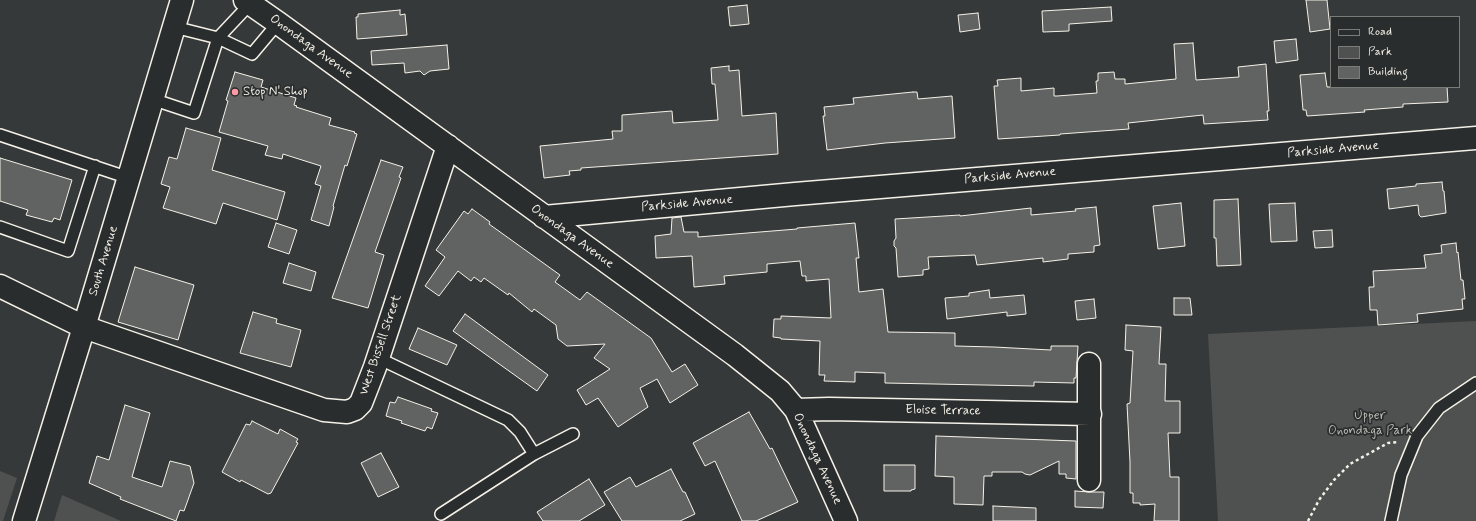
<!DOCTYPE html>
<html>
<head>
<meta charset="utf-8">
<style>
	body { margin:0 }
	#map { position:relative; width:1476px; height:521px; overflow:hidden; background:#363939; font-family:Mynerve,sans-serif }
	canvas { display:block }
	.legend { position:absolute; left:1330px; top:16px; width:130px; height:72px; box-sizing:border-box; background:#2a2d2e; border:1px solid #7b7b78; margin:0; padding:5px 7px; list-style:none; font-size:12px; color:#f4f1e8 }
	.legend li { display:flex; align-items:center; gap:8px; height:20px }
	.legend b { width:20px; border:1px solid #7b7b78 }
</style>
</head>
<body>
<div id="map">
<canvas width="1476" height="521"></canvas>
<ul class="legend">
<li><b style="height:5px;background:#2a2d2e"></b>Road</li>
<li><b style="height:11px;background:#4e514f"></b>Park</li>
<li><b style="height:11px;background:#616362"></b>Building</li>
</ul>
</div>
<script>
const context = document.querySelector('canvas').getContext('2d');
context.lineJoin = 'round';
function fill(path, color) { context.fillStyle = color; context.fill(path, 'evenodd'); }
const toPath = rows => new Path2D(rows.map(r => 'M' + r).join(''));
function trace(path, color, width, dash) { context.strokeStyle = color; context.lineWidth = width; context.lineCap = dash ? 'butt' : 'round'; context.setLineDash(dash || []); context.stroke(path); }
function write(font, color, halo, rows, align = 'center') {
  context.font = font + ' Mynerve,sans-serif'; context.lineWidth = 3.5; context.setLineDash([]); context.textBaseline = 'middle'; context.strokeStyle = halo; context.fillStyle = color; for (const [text, x, y, turn = 0] of rows) {
    context.save(); context.translate(x, y); context.rotate((+turn || 0) * Math.PI / 180); context.textAlign = isNaN(turn) ? turn : align; if (halo) context.strokeText(text, 0, 0); context.fillText(text, 0, 0); context.restore();
  }
}
fill(toPath([
	[1476,321,1476,521,1218,521,1208,334],
	[0,471,17,478,3,521,0,521],
	[62,495,121,521,54,521]
]), '#4e514f');
const building = toPath([
	[1306,0,1327,0,1330,29,1310,32,1306,0],
	[747,5,749,24,730,26,728,7,747,5],
	[1111,7,1112,21,1069,24,1069,31,1043,32,1042,11,1111,7],
	[400,10,400,15,405,14,407,35,357,39,356,17,358,17,358,14,400,10],
	[978,13,980,29,960,32,958,15,978,13],
	[1296,39,1298,60,1276,63,1274,41,1296,39],
	[1193,43,1196,80,1239,77,1238,67,1266,64,1269,111,1267,111,1268,120,1204,124,1203,115,1128,123,1129,129,1060,134,1060,135,998,139,994,86,998,86,997,80,1021,78,1021,91,1054,88,1054,96,1057,96,1097,93,1096,81,1098,81,1098,73,1114,72,1115,79,1125,79,1125,84,1176,79,1174,44,1193,43],
	[447,45,449,69,430,71,424,75,420,71,405,73,404,63,372,65,371,51,447,45],
	[729,66,729,71,739,70,742,116,776,113,778,154,581,168,581,170,569,171,570,175,544,178,540,146,613,139,612,131,622,131,622,115,672,111,673,123,718,120,715,84,712,84,711,68,729,66],
	[235,72,263,80,261,87,296,98,294,105,297,106,296,107,331,118,329,125,355,132,354,133,357,134,347,166,345,165,333,206,334,207,329,226,311,220,321,186,315,184,321,166,283,154,282,159,265,155,268,146,219,132,228,101,226,100,235,72],
	[1325,73,1327,87,1447,87,1448,102,1403,104,1403,107,1364,110,1365,112,1307,116,1306,110,1303,110,1300,75,1325,73],
	[913,92,917,92,918,99,952,96,955,138,885,143,827,150,823,116,825,116,824,107,854,104,853,98,913,92],
	[186,128,221,138,212,170,285,192,277,220,223,203,216,224,163,208,170,187,161,184,169,157,177,159,186,128],
	[0,158,72,180,60,220,54,218,52,222,26,215,28,210,0,201,0,158],
	[381,160,403,167,399,177,401,178,375,252,384,255,368,308,332,298,381,160],
	[1442,182,1443,191,1444,191,1446,213,1421,217,1419,215,1418,205,1389,209,1387,189,1416,186,1416,184,1442,182],
	[1238,199,1241,265,1217,266,1216,238,1214,238,1214,200,1238,199],
	[1181,203,1185,246,1158,249,1153,206,1181,203],
	[1295,203,1297,241,1271,242,1269,204,1295,203],
	[1096,207,1100,245,1094,246,1094,252,1068,254,1068,259,1043,262,1043,258,977,265,975,255,928,257,929,269,923,270,923,275,898,277,896,248,894,246,894,241,896,238,895,219,960,215,960,216,1031,208,1031,215,1076,211,1075,209,1096,207],
	[472,209,490,222,489,224,560,275,555,282,580,300,587,292,651,338,672,372,685,364,698,385,670,403,657,379,640,388,648,407,618,427,598,398,586,405,577,390,610,369,594,358,605,344,567,346,558,339,556,325,534,309,532,312,509,293,508,295,484,278,481,282,474,277,471,281,458,271,439,296,425,286,445,257,436,250,464,211,468,214,472,209],
	[681,217,684,232,698,232,698,237,797,229,797,228,855,223,859,258,856,258,859,292,883,289,888,332,955,333,955,346,994,347,1051,350,1051,346,1078,346,1076,378,1074,378,1074,383,1034,382,1034,386,885,383,885,373,855,372,855,382,824,381,825,375,819,375,820,341,781,339,781,338,773,337,774,319,781,319,781,316,831,318,829,279,806,281,806,276,802,276,800,261,767,264,767,272,724,276,725,284,694,287,692,256,656,258,655,236,671,234,672,218,681,217],
	[276,223,297,230,289,254,268,247,276,223],
	[1332,230,1333,247,1315,248,1313,231,1332,230],
	[1456,243,1457,253,1458,252,1461,280,1463,280,1465,299,1462,299,1463,309,1417,314,1418,322,1378,325,1377,310,1370,310,1369,287,1374,287,1373,271,1426,268,1424,255,1442,253,1441,245,1456,243],
	[289,263,316,272,311,291,283,283,289,263],
	[135,267,194,285,178,340,118,322,135,267],
	[989,290,990,298,1024,295,1026,314,1007,316,1007,312,947,319,945,298,969,296,969,293,989,290],
	[1174,298,1190,298,1192,315,1174,315,1174,298],
	[1094,299,1096,318,1077,320,1075,301,1094,299],
	[253,312,277,319,276,323,301,330,291,367,240,353,253,312],
	[465,314,548,375,537,391,453,331,465,314],
	[1126,325,1161,327,1159,364,1166,364,1165,401,1180,401,1180,433,1168,433,1170,477,1179,477,1179,521,1154,521,1155,504,1140,505,1140,503,1133,503,1133,493,1130,493,1130,462,1127,404,1130,403,1133,351,1125,350,1126,325],
	[418,328,457,345,447,365,409,349,418,328],
	[398,397,432,409,431,411,438,413,432,429,427,427,425,431,401,423,402,421,386,416,390,402,395,403,398,397],
	[125,405,150,413,132,477,162,487,170,461,190,466,194,483,184,511,180,510,176,521,120,499,121,497,89,483,97,456,109,460,125,405],
	[749,412,770,449,772,448,798,502,756,521,742,521,715,461,705,466,693,443,749,412],
	[252,421,278,434,280,429,298,439,296,442,298,443,271,493,268,494,241,480,240,482,222,472,246,424,250,425,252,421],
	[936,436,1076,441,1076,479,1066,478,1066,474,1059,474,1059,461,1030,475,1025,474,1022,472,992,472,992,476,984,476,983,505,954,504,954,477,935,476,936,436],
	[381,453,399,487,378,497,361,463,381,453],
	[884,465,915,465,915,489,911,490,911,491,884,491,884,465],
	[671,469,683,492,685,492,695,514,680,521,622,521,604,492,630,477,636,487,671,469],
	[589,479,605,505,579,521,543,521,537,512,589,479],
	[1075,491,1089,492,1104,492,1103,508,1075,507,1075,491],
	[993,506,1036,508,1036,521,993,521,993,506]
]);
fill(building, '#616362');
trace(building, '#f4f1e8', 1);
const service = toPath([
	[174,27,218,38,250,4],
	[152,99,194,113,218,38,252,54,278,23],
	[0,135,129,178],
	[0,227,68,251,95,166],
	[378,358,508,420,520,432,534,454,441,514],
	[534,454,573,434],
	[1391,521,1401,475,1417,436,1439,408,1476,383]
]);
const minor = toPath([
	[245,0,278,23,735,355,780,391,796,410,846,521],
	[544,217,795,194,1476,138],
	[0,286,84,327,324,410,347,412,355,409,361,403,375,367,448,146],
	[1089,364,1089,480],
	[796,410,829,409,1090,414]
]);
const primary = toPath([
	[24,521,84,327,182,0]
]);
trace(service, '#f4f1e8', 14);
trace(minor, '#f4f1e8', 25);
trace(primary, '#f4f1e8', 25);
trace(toPath([
	[1308,521,1319,500,1334,480,1350,464,1388,443,1399,442]
]), '#f4f1e8', 2.5, [3, 3]);
trace(service, '#2a2d2e', 11);
trace(minor, '#2a2d2e', 22);
trace(primary, '#2a2d2e', 22);
for (const [x, y, r, color] of [
	[235,92,4,"#ff9aa2"]
]) { const dot = new Path2D(); dot.arc(x, y, r, 0, 2 * Math.PI); context.fillStyle = color; context.fill(dot); trace(dot, '#2a2d2e', 1.5); }
write('13px', '#f4f1e8', '#2a2d2e', [
	["Onondaga Avenue",311,47,36],
	["Parkside Avenue",1333,150,-5],
	["Parkside Avenue",1010,176,-5],
	["Parkside Avenue",687,204,-5],
	["Onondaga Avenue",572,237,36],
	["South Avenue",104,261,-73],
	["West Bissell Street",381,345,-71],
	["Eloise Terrace",943,411,1],
	["Onondaga Avenue",817,459,65]
]);
write('13px', '#f4f1e8', '#2a2d2e', [
	["Stop N' Shop",243,92]
], 'left');
write('13px', '#bab9b2', '#2a2d2e', [
	["Upper",1370,416],
	["Onondaga Park",1370,431]
]);
</script>
</body>
</html>
